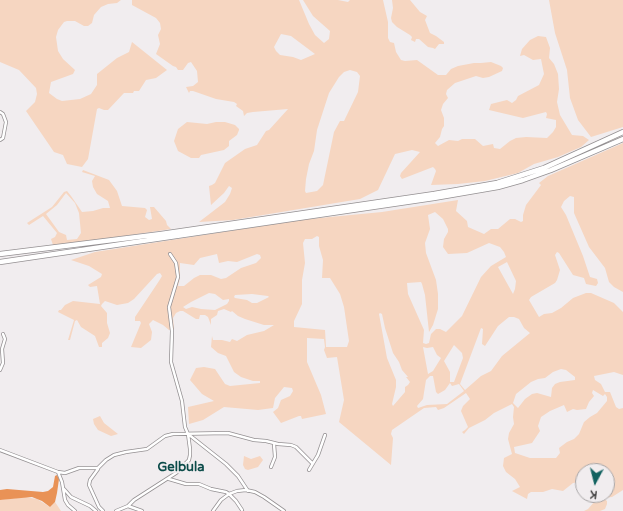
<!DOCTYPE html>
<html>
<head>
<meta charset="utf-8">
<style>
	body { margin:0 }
	#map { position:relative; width:623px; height:511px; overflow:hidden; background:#f1edef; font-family:"Varela Round",sans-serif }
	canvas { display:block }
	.north { position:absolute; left:575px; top:463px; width:40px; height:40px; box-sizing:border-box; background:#f1edef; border:1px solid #a8a5a6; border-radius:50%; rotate:187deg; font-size:11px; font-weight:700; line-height:16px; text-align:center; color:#3a3939 }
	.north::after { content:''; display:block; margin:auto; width:14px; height:18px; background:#126260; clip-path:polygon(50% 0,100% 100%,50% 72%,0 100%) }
</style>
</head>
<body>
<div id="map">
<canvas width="623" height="511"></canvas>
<div class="north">K</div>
</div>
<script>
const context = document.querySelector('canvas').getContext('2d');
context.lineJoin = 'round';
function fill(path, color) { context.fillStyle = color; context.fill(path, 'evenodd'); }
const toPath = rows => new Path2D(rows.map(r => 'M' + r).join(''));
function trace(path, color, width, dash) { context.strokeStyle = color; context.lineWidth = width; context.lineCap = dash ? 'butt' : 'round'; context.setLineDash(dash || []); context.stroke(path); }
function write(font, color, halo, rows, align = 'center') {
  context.font = font + ' "Varela Round",sans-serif'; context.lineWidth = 4; context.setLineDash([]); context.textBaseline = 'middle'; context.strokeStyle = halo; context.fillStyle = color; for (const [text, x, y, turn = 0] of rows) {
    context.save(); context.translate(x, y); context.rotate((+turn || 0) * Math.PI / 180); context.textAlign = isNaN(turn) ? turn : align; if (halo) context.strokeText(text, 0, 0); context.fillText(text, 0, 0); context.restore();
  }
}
fill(toPath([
	[0,0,121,0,117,3,108,4,101,7,94,15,92,23,88,26,84,26,75,21,67,21,64,22,58,30,56,37,58,51,63,59,75,70,73,74,51,82,49,93,57,99,62,101,80,99,91,94,97,85,97,74,117,58,129,52,132,42,167,70,156,78,146,80,139,91,134,91,133,93,124,93,108,110,104,110,99,108,97,109,88,159,82,167,67,164,63,155,54,152,26,111,35,102,37,94,36,88,19,70,0,62],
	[132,0,299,0,309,24,315,35,324,43,329,39,330,31,313,16,303,0,338,0,348,2,350,0,383,0,388,22,388,38,390,42,394,43,396,52,401,60,405,61,417,60,438,75,446,75,451,69,458,66,474,63,481,63,491,62,501,66,503,68,502,71,489,77,483,78,476,76,455,83,447,90,446,94,448,98,443,104,441,110,444,118,444,126,442,129,440,137,435,143,438,146,449,140,458,141,462,139,475,139,483,146,493,144,494,148,500,149,510,141,516,138,526,137,547,138,553,132,556,127,556,120,546,118,547,114,546,112,523,118,489,110,491,104,507,100,512,103,516,100,518,96,539,85,544,74,541,59,533,60,524,55,520,56,522,49,530,40,538,36,546,37,550,48,549,58,554,64,558,74,559,89,557,102,560,115,572,135,583,136,589,140,581,147,558,157,534,164,518,173,485,181,458,184,431,185,436,171,435,169,433,167,402,179,400,176,401,173,420,152,412,150,395,154,378,190,360,199,233,220,199,222,225,202,230,194,232,188,229,186,224,193,211,205,209,186,212,185,215,183,225,163,245,149,257,145,266,131,269,130,288,109,253,112,247,113,244,116,243,111,236,106,237,104,234,102,216,99,193,91,190,91,189,93,186,87,193,86,198,82,197,71,191,62,188,63,183,70,178,70,176,67,173,66,156,54,160,44,158,35,161,29,160,23,156,18,132,5],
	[281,34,291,36,315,54,301,60,293,57,280,55,276,51,274,47],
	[350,70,357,72,360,76,358,92,344,121,340,121,334,132,323,185,317,191,306,193,305,191,306,179,309,164,314,151,317,130,329,93,339,77,344,72],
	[392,0,410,0,420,12,427,16,425,20,430,33,436,36,444,42,444,44,439,44,435,49,433,48,428,47,419,39,416,39,415,42,411,40,412,37,410,35,397,27,392,22,391,18,393,8],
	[549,0,623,0,623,127,591,137,578,120,570,98,567,70,555,33],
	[187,122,207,124,216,122,225,122,235,125,239,129,239,130,237,135,229,141,229,146,224,150,201,155,199,158,191,158,178,151,174,141,178,129],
	[623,143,623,292,614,287,609,282,605,268,589,247,574,213,574,197,570,196,564,201,561,207,566,215,583,256,590,277,597,279,598,283,596,286,586,284,584,278,573,275,559,253,557,252,555,255,560,270,557,280,555,283,531,297,529,300,539,317,544,314,552,313,561,308,573,298,586,293,591,293,614,303,623,312,623,375,614,372,594,376,595,380,601,384,605,392,610,392,616,407,619,409,623,408,623,490,612,497,603,498,607,501,607,504,605,509,600,511,584,511,588,509,595,501,593,498,594,495,607,495,607,471,583,471,583,482,573,483,563,491,552,489,543,492,531,492,528,494,527,499,512,491,520,487,515,479,506,472,503,466,504,458,512,454,508,439,509,433,514,424,513,417,514,407,512,404,494,413,485,420,469,428,464,434,462,432,465,430,468,427,461,411,463,406,470,399,466,393,444,408,438,410,436,407,424,408,392,430,391,434,393,438,391,465,339,422,344,400,337,357,327,358,324,350,325,347,324,339,307,338,307,362,321,395,326,414,302,419,301,416,299,416,281,423,273,412,278,408,281,400,290,396,293,391,292,388,284,387,275,398,273,408,258,410,224,407,203,420,189,424,188,407,214,401,202,394,190,380,196,368,204,367,215,369,225,384,230,386,260,383,260,381,253,381,241,377,234,372,226,356,218,353,211,347,212,336,213,340,222,340,230,342,232,339,237,341,247,335,264,331,274,325,264,325,245,319,238,316,232,311,231,312,224,309,218,311,217,315,211,319,211,325,208,317,205,315,200,315,199,319,196,319,183,311,180,311,176,313,173,318,174,329,169,330,163,325,153,320,149,324,152,332,151,340,141,348,131,347,141,323,140,321,135,321,135,317,159,281,162,276,160,273,157,274,134,299,128,303,117,305,105,301,102,304,101,306,107,313,107,323,110,333,108,338,102,343,102,347,99,347,95,336,81,327,77,320,75,321,70,340,68,340,74,320,58,312,59,310,61,310,65,305,73,301,100,304,97,286,90,287,88,285,101,277,102,274,89,266,71,260,95,252,299,220,382,212,458,200,456,211,467,221,468,227,484,234,491,229,498,229,510,219,515,219,521,222,523,221,523,215,526,205,541,185,539,183,548,176],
	[435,212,443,219,448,229,448,232,444,239,443,247,448,254,467,253,489,243,500,247,504,252,506,257,491,266,481,277,462,316,446,332,440,329,436,329,431,334,429,343,426,344,423,343,424,330,408,294,407,283,421,282,422,284,425,295,429,332,433,325,438,309,438,294,436,280,426,253,425,243,430,229,428,215],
	[317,236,319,237,319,246,323,260,322,278,330,278,340,294,344,307,349,341,347,347,326,347,325,330,294,327,294,321,302,304,302,280,305,263,303,243,305,239,312,239],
	[217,254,219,263,228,261,237,262,257,254,260,255,261,258,256,263,241,268,226,278,221,279,211,275,200,275,194,278,184,286,178,286,180,278,180,263,194,265,200,258],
	[507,262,516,281,515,289,513,294,498,267],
	[209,293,215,294,223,300,229,299,229,301,227,304,215,310,201,309,192,307,186,309,183,307,191,302],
	[252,294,268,296,269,297,257,303,252,303,247,300,235,298,234,297,235,295],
	[380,313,382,314,385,328,393,353,399,362,402,370,408,377,406,377,410,382,408,385,405,387,405,392,393,406,392,404,396,387,396,380,387,358,379,314],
	[509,317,514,317,519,319,524,328,530,333,502,356,491,371,481,376,465,390,460,384,481,328,483,329,482,344,485,346,498,326],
	[454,345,462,353,463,358,454,382,450,382,450,372,444,361],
	[423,347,427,348,433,347,437,355,441,358,433,371,428,374],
	[561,369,566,370,575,377,575,380,560,382,555,384,552,388,551,397,537,393,532,394,525,399,518,408,513,403,516,394,531,382,538,379,545,378,553,372],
	[430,376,433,376,436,392,438,394,445,390,450,383,452,386,459,384,464,391,447,404,427,405,418,408,417,406,423,399,426,380],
	[593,390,603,396,605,394,607,397,607,401,597,413,590,417,584,422,579,434,574,439,567,442,559,448,560,453,556,458,530,458,515,453,514,447,532,443,540,431,538,426,541,417,550,411,564,405,567,412,573,409,577,410,586,409,589,402,594,396,592,393],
	[83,170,109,180,117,191,122,206,145,208,147,210,145,217,149,220,152,219,150,207,154,207,166,221,167,225,171,229,58,246,53,245,51,239,55,237,57,233,43,216,29,225,27,223,52,207,64,192,67,191,71,196,82,212,93,211,103,208,110,208,108,201,97,194,93,187,92,181,95,176,82,172],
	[66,193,75,203,79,213,81,233,77,239,67,240,66,235,59,232,46,214,57,205],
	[100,416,104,423,118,434,111,436,98,430,94,424,93,419],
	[244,456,251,459,260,456,263,460,258,467,248,470,245,469,243,465],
	[25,497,37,499,50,507,55,502,61,511,0,511,0,500]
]), '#f6d6c1');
fill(toPath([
	[57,475,59,479,57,493,55,502,50,507,42,501,32,497,0,500,0,490,7,489,43,492,48,491,53,487,55,476]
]), '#e99256');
const minor = toPath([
	[0,112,3,114,6,122,3,138,0,140],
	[0,370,3,363,2,349,5,339,3,334],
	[188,434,226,464,238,476,248,491],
	[0,450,58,472,65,473,79,468,98,468,106,460,114,455,126,452,147,449,165,436,173,434,228,433,254,440,266,441,278,444,291,445,296,447,312,463],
	[271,467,275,457,274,444],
	[98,469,90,480,89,485,99,507,103,511],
	[309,470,318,455,325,435],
	[58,472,62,482,65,500,68,505,75,511],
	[169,479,186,484,199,484,211,489,226,492,229,494,236,501,242,510],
	[64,489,71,497,90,506,96,511],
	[128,506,134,500,176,473,189,460,190,455,190,449,188,434,185,427,182,401,171,362,172,331,169,307,178,277,176,263,170,254],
	[116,511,128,506,142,511],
	[213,511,221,500,229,494,237,491,246,490,255,492,264,497,284,511]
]);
const trunk = toPath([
	[0,254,161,234,434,194,497,183,544,168,623,132],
	[0,262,434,198,498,187,523,180,551,170,623,139]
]);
trace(minor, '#949092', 4);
trace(trunk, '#949092', 6);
trace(minor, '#fff', 2.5);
trace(trunk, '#fff', 4.5);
write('bold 13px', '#0b4b49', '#f1edef', [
	["Gelbula",181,468]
]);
</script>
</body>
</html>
